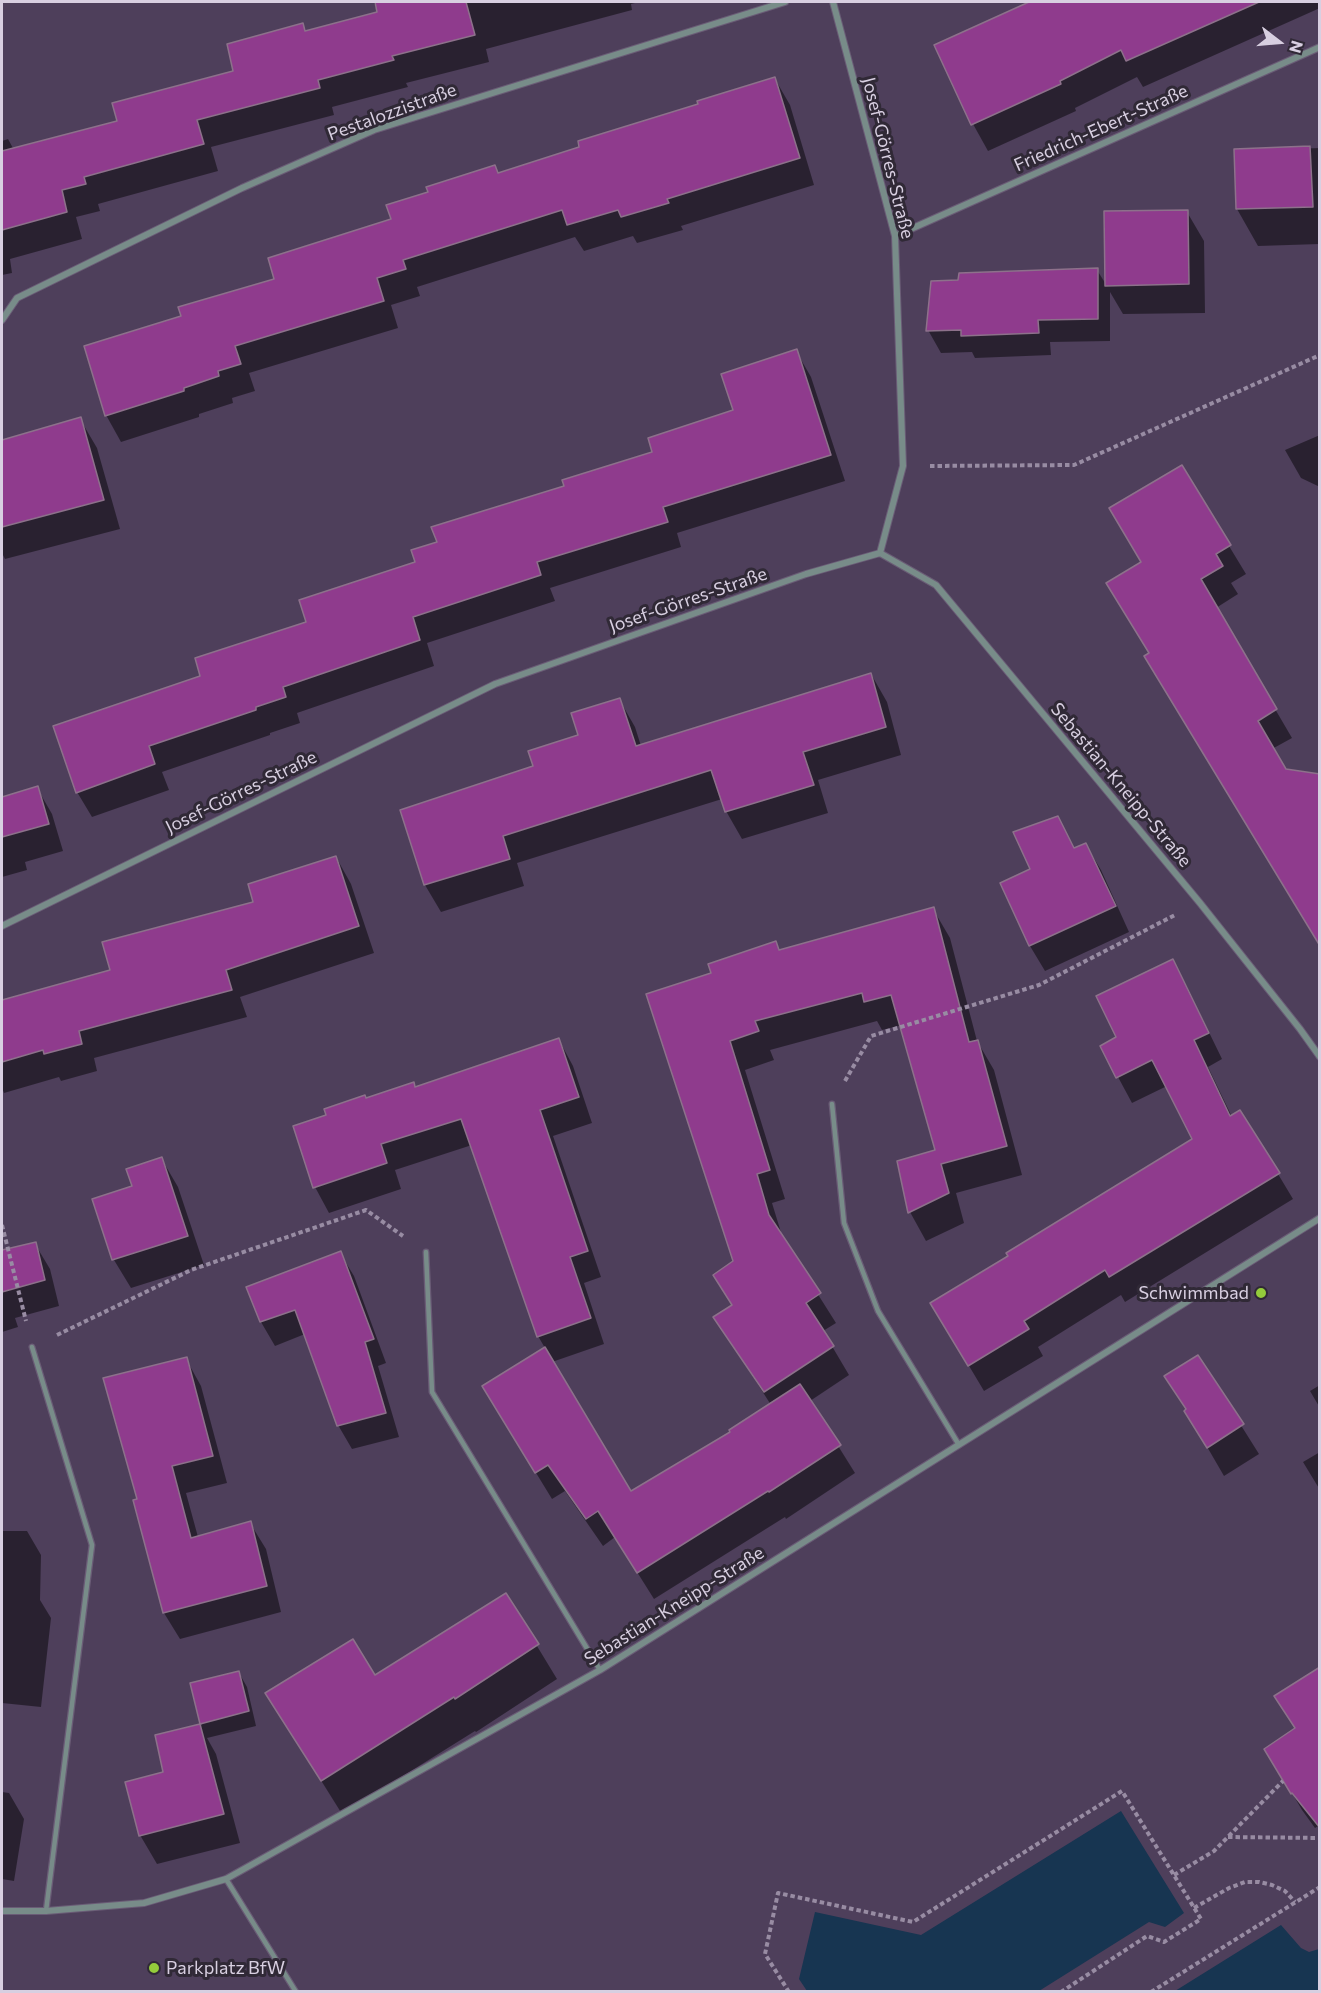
<!DOCTYPE html>
<html>
<head>
<meta charset="utf-8">
<style>
	body { margin:0 }
	#map { position:relative; width:1321px; height:1993px; overflow:hidden; background:#4e3f5b; font-family:Commissioner,sans-serif }
	canvas { display:block }
	.frame { position:absolute; inset:0; border:3px solid #d8cfe1; pointer-events:none }
	.north { position:absolute; left:1249px; top:12px; width:60px; height:60px; -webkit-text-stroke:4px #302936; paint-order:stroke; rotate:106deg; font-size:16px; font-weight:700; line-height:24px; text-align:center; color:#d8cfe1 }
	.north::after { content:''; display:block; margin:auto; width:21px; height:27px; background:#d8cfe1; clip-path:polygon(50% 0,100% 100%,50% 72%,0 100%) }
</style>
</head>
<body>
<div id="map">
<canvas width="1321" height="1993"></canvas>
<div class="frame"></div>
<div class="north">N</div>
</div>
<script>
const context = document.querySelector('canvas').getContext('2d');
context.lineJoin = 'round';
function fill(path, color) { context.fillStyle = color; context.fill(path, 'evenodd'); }
const toPath = rows => new Path2D(rows.map(r => 'M' + r).join(''));
function trace(path, color, width, dash) { context.strokeStyle = color; context.lineWidth = width; context.lineCap = dash ? 'butt' : 'round'; context.setLineDash(dash || []); context.stroke(path); }
function write(font, color, halo, rows, align = 'center') {
  context.font = font + ' Commissioner,sans-serif'; context.lineWidth = 6; context.setLineDash([]); context.textBaseline = 'middle'; context.strokeStyle = halo; context.fillStyle = color; for (const [text, x, y, turn = 0] of rows) {
    context.save(); context.translate(x, y); context.rotate((+turn || 0) * Math.PI / 180); context.textAlign = isNaN(turn) ? turn : align; if (halo) context.strokeText(text, 0, 0); context.fillText(text, 0, 0); context.restore();
  }
}
fill(toPath([
	[1121,1811,1184,1913,1165,1927,1149,1922,1039,1991,807,1991,799,1979,815,1912,921,1935],
	[1281,1925,1301,1948,1309,1952,1319,1949,1319,1991,1175,1991]
]), '#173551');
fill(toPath([
	[374,2,639,2,631,4,632,10,486,49,489,62,406,83,408,87,332,107,334,115,211,147,218,171,98,204,100,211,76,217,82,239,10,259,12,273,2,275,2,141,8,139,14,150,119,122,235,72,302,25,306,32,378,14],
	[1074,2,1320,2,1320,8,1143,87,1137,77,1075,108,1076,111,988,151,973,124,1032,20],
	[775,79,790,105,814,185,681,226,683,230,637,243,633,236,584,251,575,237,417,287,420,296,391,305,398,328,249,373,255,391,232,398,233,403,199,414,199,417,121,442,106,415,183,317,276,280,392,220,430,193,495,167,499,174,581,148],
	[1320,148,1320,244,1258,246,1237,209,1235,151],
	[1106,212,1187,212,1204,241,1205,313,1123,314,1110,292,1110,341,1050,342,1051,355,975,358,972,352,941,353,928,330,1097,270,1107,286],
	[796,351,811,377,845,481,677,533,681,547,550,588,555,601,427,643,434,666,297,713,300,723,270,733,270,735,162,772,169,790,92,817,77,792,202,677,308,623,417,563,439,543,565,487,654,453,735,411],
	[80,419,97,448,120,529,5,559,2,553,2,441],
	[1320,435,1320,487,1301,478,1285,450],
	[1181,467,1246,574,1231,583,1238,594,1216,608,1292,738,1272,749,1285,770,1320,776,1320,947,1162,684,1150,654,1143,563],
	[871,674,887,702,901,755,818,780,828,813,742,839,726,811,722,799,517,863,524,886,441,912,425,885,402,811,535,767,580,736,619,699,635,727,641,746],
	[37,788,52,814,63,851,25,862,27,870,2,877,2,795,3,798],
	[1058,818,1075,849,1086,845,1101,870,1129,932,1045,971,1030,946,1002,884,1032,870],
	[336,857,351,884,374,953,240,997,247,1017,94,1058,97,1071,61,1081,59,1077,4,1093,2,1088,2,1001,112,971,255,903],
	[933,909,950,938,977,1041,994,1070,1022,1175,956,1193,964,1223,926,1241,910,1212,937,1151,902,1025,882,1030,877,1021,770,1050,774,1060,745,1070,785,1199,772,1203,783,1239,836,1323,823,1331,849,1375,810,1401,855,1473,786,1519,785,1517,654,1599,615,1537,603,1546,565,1491,552,1499,500,1414,545,1348,538,1336,472,1145,395,1170,401,1189,329,1213,315,1187,328,1116,366,1100,415,1088,559,1040,573,1066,592,1123,553,1136,601,1277,584,1283,604,1344,552,1362,631,1493,732,1432,771,1405,715,1317,733,1306,735,1262,713,973,775,943,780,951],
	[1172,961,1187,987,1222,1059,1208,1067,1232,1117,1278,1174,1293,1199,1125,1302,1121,1295,1038,1347,1043,1356,984,1391,947,1329,1194,1140,1167,1086,1132,1103,1118,1077,1118,1038],
	[161,1158,178,1187,204,1265,131,1288,114,1260,94,1200,134,1187],
	[35,1244,50,1269,59,1306,15,1318,18,1327,2,1332,2,1252],
	[340,1253,354,1276,386,1363,378,1366,399,1437,352,1449,338,1425,305,1334,275,1346,261,1322,248,1288],
	[1198,1357,1259,1454,1224,1476,1166,1376],
	[186,1359,201,1386,227,1483,186,1493,198,1537,250,1523,266,1549,281,1612,180,1639,164,1613,135,1502,139,1500],
	[1320,1385,1320,1408,1310,1391],
	[1320,1452,1320,1490,1303,1462],
	[2,1531,27,1531,41,1555,40,1600,51,1618,41,1707,2,1703],
	[506,1595,557,1679,476,1732,475,1731,342,1814,267,1694,375,1677],
	[239,1673,247,1687,256,1726,207,1738,216,1754,240,1843,157,1864,140,1835,165,1773,156,1736,202,1725,191,1684],
	[1296,1729,1320,1825,1315,1828,1302,1810,1266,1749],
	[2,1792,9,1793,24,1819,14,1881,2,1879]
]), '#0007');
const building = toPath([
	[375,2,466,2,475,35,392,56,394,60,318,80,320,88,197,120,204,144,84,177,86,184,62,190,67,212,2,230,2,151,117,121,112,103,233,71,227,44,303,23,305,31,377,12,375,2],
	[1029,2,1259,2,1126,61,1121,50,1060,81,1061,84,971,125,934,45,1029,2],
	[775,77,800,158,667,199,669,203,621,217,618,210,567,225,562,210,403,260,406,269,377,278,384,301,235,346,241,364,218,371,219,376,184,388,184,391,105,416,84,346,181,316,178,307,274,279,268,258,391,219,386,205,428,192,426,187,495,165,498,173,579,147,578,141,698,104,697,101,775,77],
	[1310,146,1313,207,1236,209,1234,149,1310,146],
	[1188,210,1189,284,1105,286,1104,211,1188,210],
	[1098,268,1098,319,1038,320,1039,333,961,336,961,330,926,331,931,281,958,280,959,273,1098,268],
	[797,349,831,455,663,507,668,522,537,562,541,575,413,617,420,640,283,687,286,697,256,707,256,710,149,746,155,764,76,793,53,726,200,676,195,658,306,622,299,600,415,562,411,550,437,542,431,527,564,486,562,480,652,452,648,438,733,410,721,374,797,349],
	[81,417,104,500,2,527,2,440,81,417],
	[1182,465,1231,545,1216,554,1223,566,1201,579,1277,709,1258,721,1286,769,1320,774,1320,946,1144,656,1149,653,1106,583,1141,562,1109,508,1182,465],
	[871,673,886,727,803,752,814,785,725,812,711,770,503,836,510,859,424,885,400,810,533,766,528,751,578,735,571,713,620,698,636,746,871,673],
	[38,786,49,824,2,837,2,797,38,786],
	[1058,816,1074,848,1086,843,1116,906,1029,946,1000,883,1030,869,1013,832,1058,816],
	[336,856,359,926,226,970,232,990,79,1031,82,1044,44,1054,43,1050,2,1062,2,1000,110,970,102,942,253,902,248,884,336,856],
	[934,907,969,1042,978,1040,1007,1146,941,1164,949,1193,908,1213,897,1161,935,1150,891,995,864,1002,862,993,755,1021,759,1031,730,1041,770,1170,757,1174,769,1215,821,1293,806,1303,834,1346,764,1392,713,1317,732,1305,713,1275,733,1261,646,994,711,973,708,964,776,941,779,950,934,907],
	[1173,959,1209,1033,1194,1040,1230,1116,1240,1110,1280,1173,1109,1277,1105,1270,1024,1321,1029,1329,968,1366,930,1303,1008,1256,1006,1253,1192,1139,1152,1060,1116,1078,1100,1046,1116,1037,1096,996,1173,959],
	[559,1038,579,1097,540,1110,588,1251,570,1257,591,1318,537,1337,461,1119,381,1144,387,1163,313,1188,293,1126,326,1115,324,1109,365,1095,366,1098,414,1082,415,1087,559,1038],
	[162,1157,188,1236,112,1260,92,1199,132,1186,126,1169,162,1157],
	[36,1242,45,1280,2,1292,2,1250,36,1242],
	[341,1251,374,1339,365,1342,386,1413,337,1426,295,1310,260,1322,246,1287,341,1251],
	[545,1347,631,1491,730,1432,729,1430,800,1384,841,1445,769,1492,768,1491,637,1573,598,1511,586,1519,548,1465,535,1473,482,1386,545,1347],
	[1198,1355,1244,1424,1207,1448,1184,1411,1186,1409,1164,1376,1198,1355],
	[187,1357,213,1456,172,1466,191,1538,251,1521,267,1586,163,1613,133,1500,137,1499,103,1378,187,1357],
	[506,1593,539,1644,455,1699,454,1697,321,1781,265,1693,353,1639,375,1675,506,1593],
	[1320,1667,1320,1828,1292,1793,1291,1794,1264,1749,1295,1728,1274,1696,1320,1667],
	[239,1671,249,1711,200,1724,190,1683,239,1671],
	[200,1724,224,1814,139,1836,125,1782,163,1772,155,1735,200,1724]
]);
fill(building, '#8f3b8d');
trace(building, '#8d718b', 1.5);
const service = toPath([
	[832,1104,844,1223,878,1311,959,1445],
	[426,1252,432,1392,600,1670],
	[32,1347,92,1545,46,1911],
	[226,1879,296,1992]
]);
const minor = toPath([
	[833,2,895,236,903,466,880,553],
	[895,236,1320,47],
	[2,320,17,298,242,188,374,130,785,2],
	[880,553,936,585,1200,903,1300,1029,1320,1057],
	[2,926,495,684,806,574,880,553],
	[2,1911,46,1911,144,1903,226,1879,600,1670,1320,1218]
]);
trace(service, '#6a5c76', 7);
trace(minor, '#6a5c76', 8);
trace(toPath([
	[930,466,1074,465,1320,355],
	[845,1081,871,1036,1039,985,1175,915],
	[2,1225,26,1321],
	[57,1335,191,1270,366,1210,403,1236],
	[1228,1837,1320,1838],
	[1174,1875,1214,1851,1283,1781],
	[1194,1908,1229,1888,1245,1882,1259,1882,1272,1885,1285,1891,1295,1902],
	[789,1992,765,1954,778,1893,913,1922,1122,1791,1201,1919,1164,1942,1147,1936,1061,1992],
	[1151,1992,1320,1887]
]), '#988ca3', 4, [4.5, 3]);
trace(service, '#788c89', 4.5);
trace(minor, '#788c89', 6);
for (const [x, y, r, color] of [
	[1261,1293,6,"#94cc3b"],
	[154,1968,6,"#94cc3b"]
]) { const dot = new Path2D(); dot.arc(x, y, r, 0, 2 * Math.PI); context.fillStyle = color; context.fill(dot); trace(dot, '#302936', 2); }
write('18px', '#d8cfe1', '#302936', [
	["Pestalozzistraße",392,112,-20],
	["Friedrich-Ebert-Straße",1101,128,-24],
	["Josef-Görres-Straße",888,158,76],
	["Josef-Görres-Straße",688,600,-19],
	["Sebastian-Kneipp-Straße",1121,785,50],
	["Josef-Görres-Straße",241,792,-26],
	["Sebastian-Kneipp-Straße",674,1606,-32]
]);
write('18px', '#d8cfe1', '#302936', [
	["Schwimmbad",1249,1293],
	["Parkplatz BfW",166,1968,"left"]
], 'right');
</script>
</body>
</html>
